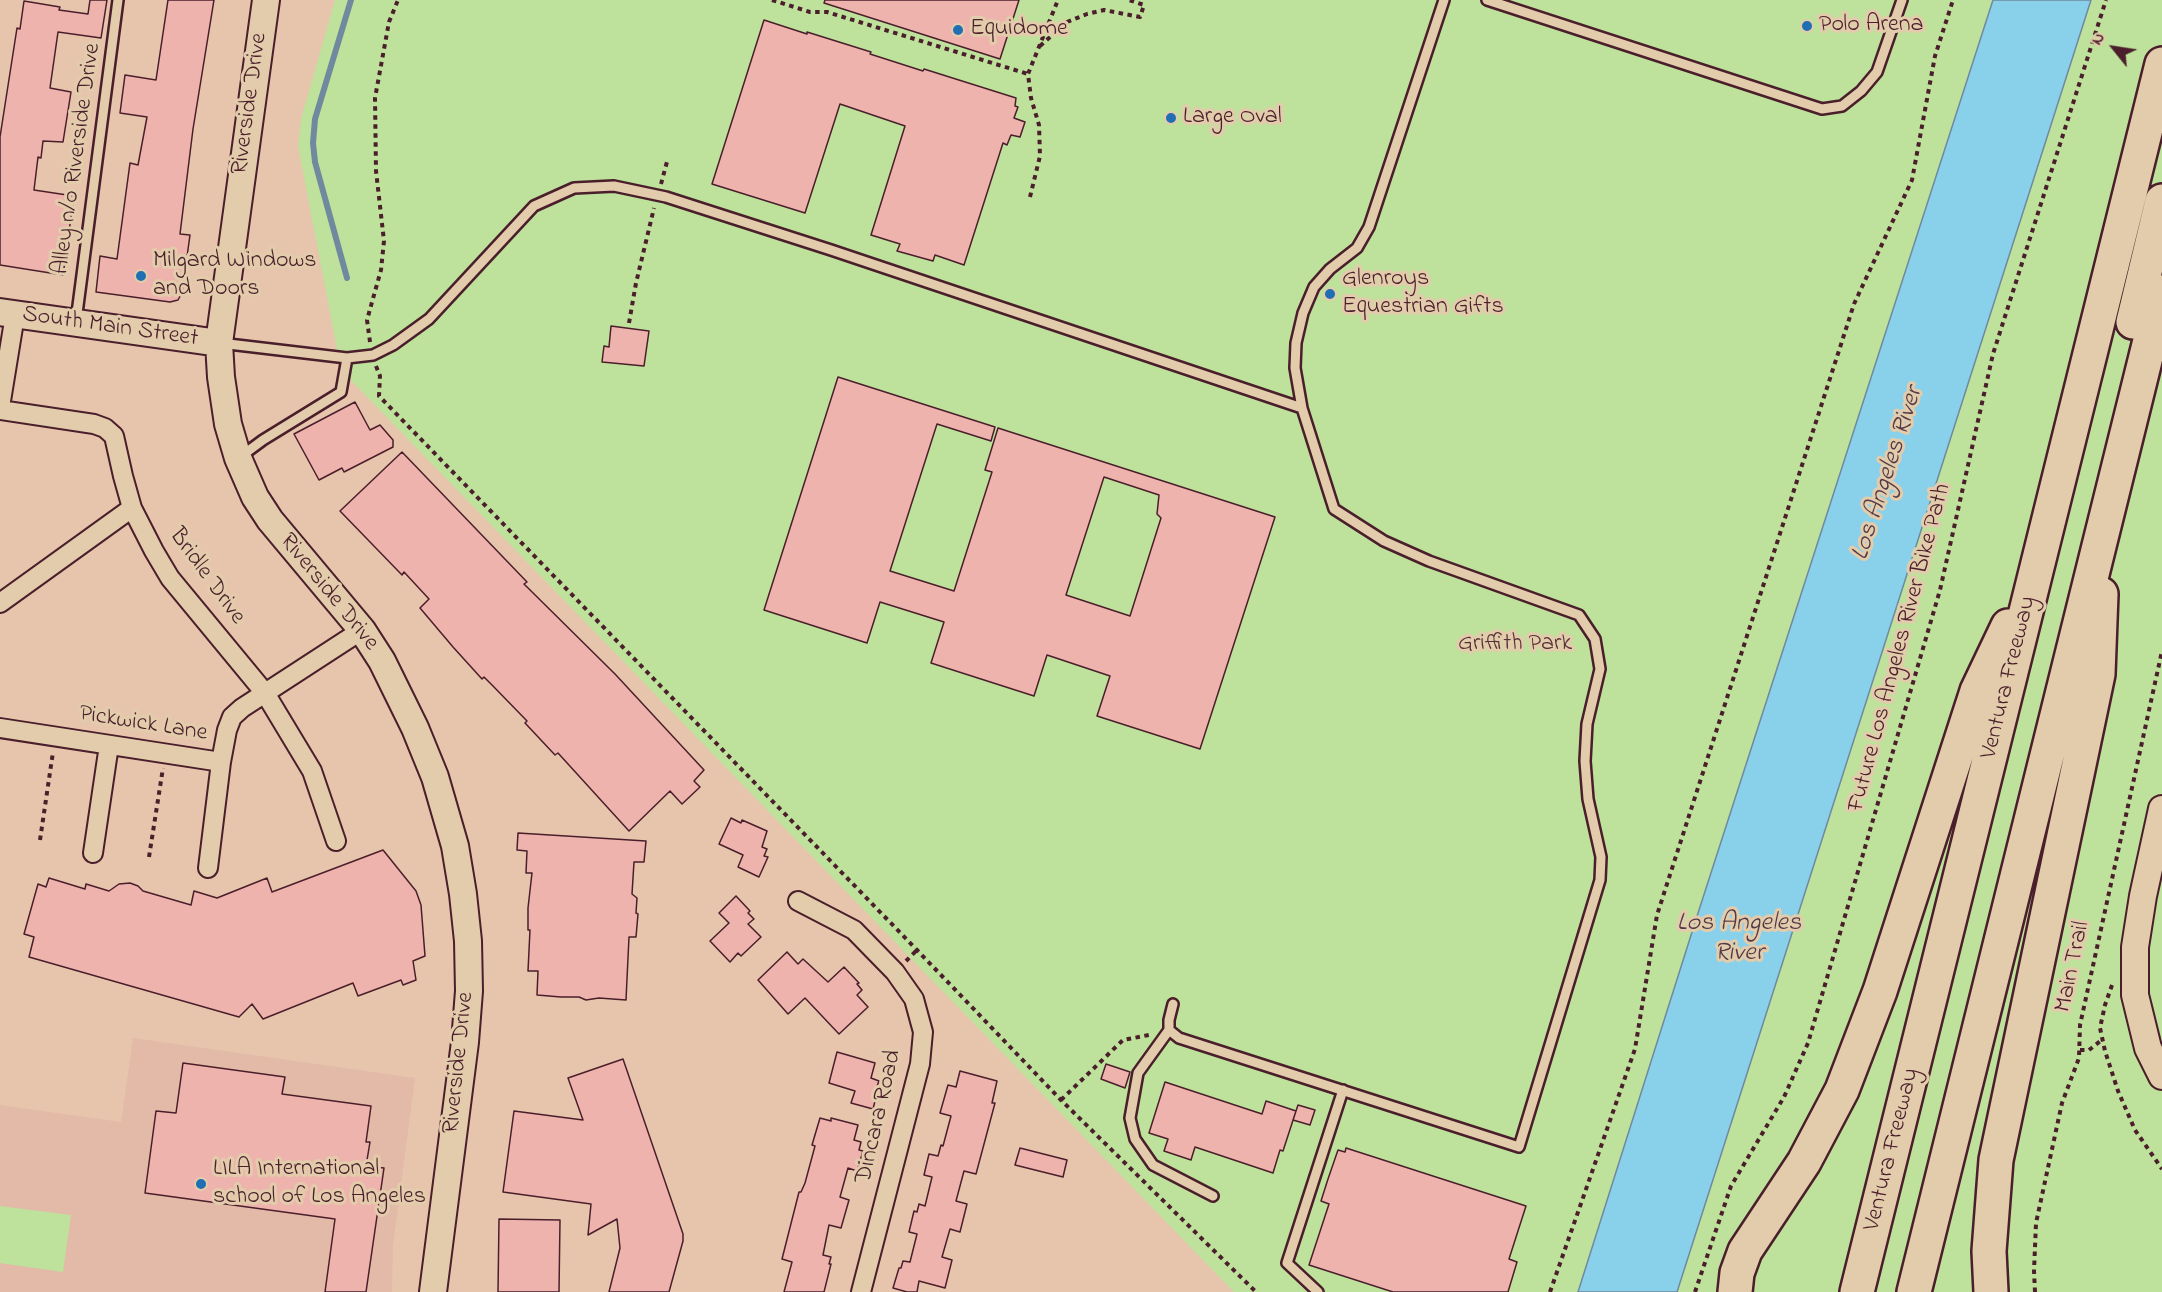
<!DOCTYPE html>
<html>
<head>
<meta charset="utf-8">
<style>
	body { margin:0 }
	#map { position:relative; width:2162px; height:1292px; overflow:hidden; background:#e7c5ac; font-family:"Indie Flower",sans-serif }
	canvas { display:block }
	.north { position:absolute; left:2084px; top:18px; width:60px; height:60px; -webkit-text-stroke:4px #e2ccab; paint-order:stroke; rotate:300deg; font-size:16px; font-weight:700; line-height:24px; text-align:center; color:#4a1f2b }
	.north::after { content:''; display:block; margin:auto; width:21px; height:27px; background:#4a1f2b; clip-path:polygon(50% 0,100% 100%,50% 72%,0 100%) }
</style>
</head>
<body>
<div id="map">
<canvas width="2162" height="1292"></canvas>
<div class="north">N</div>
</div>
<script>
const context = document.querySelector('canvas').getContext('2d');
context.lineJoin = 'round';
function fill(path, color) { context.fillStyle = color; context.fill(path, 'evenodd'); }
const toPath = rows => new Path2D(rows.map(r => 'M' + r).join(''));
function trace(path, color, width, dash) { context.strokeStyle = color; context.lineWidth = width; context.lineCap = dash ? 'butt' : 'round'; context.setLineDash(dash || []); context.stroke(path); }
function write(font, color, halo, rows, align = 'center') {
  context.font = font + ' "Indie Flower",sans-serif'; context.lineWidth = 6; context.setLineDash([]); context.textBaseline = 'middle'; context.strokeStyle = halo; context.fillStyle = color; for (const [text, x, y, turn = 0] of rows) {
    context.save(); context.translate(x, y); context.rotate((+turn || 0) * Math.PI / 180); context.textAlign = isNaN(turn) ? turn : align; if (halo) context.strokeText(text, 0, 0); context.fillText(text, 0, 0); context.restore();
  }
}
fill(toPath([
	[133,1038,415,1078,393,1246,392,1292,0,1292,0,1105,121,1122]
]), '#e3baa7');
fill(toPath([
	[335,0,2162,0,2162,1292,1234,1292,341,370,298,146,301,119],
	[0,1206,71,1215,63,1272,0,1263]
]), '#bee19b');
const water = toPath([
	[1993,0,2091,0,1677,1292,1578,1292,1699,910,1993,0]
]);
fill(water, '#89d0ea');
trace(water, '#70899e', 1.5);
trace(toPath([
	[347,278,315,162,313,143,315,119,351,0]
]), '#70899e', 6);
const building = toPath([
	[90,0,107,0,101,38,58,32,50,88,71,92,63,142,43,141,41,158,38,157,34,190,74,196,63,275,0,265,0,137,17,28,20,29,24,1,60,7,59,10,88,14,90,0],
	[168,0,214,0,193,129,180,234,190,235,182,293,178,300,170,302,96,292,100,256,117,259,130,163,138,165,147,117,120,113,125,75,156,80,168,0],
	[825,0,1019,0,1000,59,824,3,825,0],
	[764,20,807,34,807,32,871,52,870,54,923,71,924,69,1016,98,1015,106,1018,107,1014,118,1025,122,1020,137,1011,135,1007,145,1003,143,964,265,935,255,933,261,897,251,900,244,871,235,905,126,840,104,805,213,712,184,764,20],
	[611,326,649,331,644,366,602,362,604,346,609,347,611,326],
	[838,377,995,427,991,441,937,424,890,571,954,591,992,472,985,470,998,428,1275,517,1200,749,1097,716,1110,676,1047,655,1034,696,931,663,944,622,880,602,867,643,764,610,838,377],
	[1104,477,1159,495,1157,514,1161,518,1130,616,1066,595,1104,477],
	[355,402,370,430,380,425,393,440,393,447,344,472,342,468,319,480,294,434,355,402],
	[402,452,527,582,524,584,615,674,704,770,694,781,700,787,682,804,670,791,629,831,558,753,555,755,525,723,527,721,493,686,484,677,482,679,453,647,420,608,429,599,404,572,402,575,340,511,402,452],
	[731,818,741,823,742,820,767,831,762,847,767,849,764,856,768,857,759,877,738,867,743,855,719,844,731,818],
	[518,833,646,841,644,862,634,862,632,894,637,898,636,913,638,914,636,937,629,937,626,1000,599,998,586,1000,579,997,561,997,537,995,538,971,528,971,530,930,528,930,528,908,532,873,526,873,527,851,517,850,518,833],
	[383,850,416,891,421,905,425,956,413,961,416,980,403,985,401,980,358,996,353,983,263,1019,252,1004,239,1017,29,957,34,937,24,934,38,884,46,887,49,878,85,889,86,884,109,891,119,884,130,883,138,886,143,891,191,905,194,891,217,898,267,878,272,892,383,850],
	[736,896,750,911,748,913,754,919,748,924,761,937,741,956,738,953,730,962,710,941,729,923,719,913,736,896],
	[787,952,798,964,803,959,828,982,844,967,859,983,857,984,862,990,857,995,868,1007,839,1034,805,998,788,1014,758,980,787,952],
	[837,1052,875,1063,871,1078,879,1081,876,1089,878,1089,873,1109,851,1103,855,1091,829,1083,837,1052],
	[623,1059,683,1234,683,1241,669,1292,609,1292,620,1248,617,1219,588,1235,591,1204,503,1192,514,1111,583,1120,568,1078,623,1059],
	[183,1063,285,1077,282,1094,371,1106,366,1142,370,1142,366,1166,384,1168,366,1292,325,1292,335,1219,145,1193,156,1111,176,1113,183,1063],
	[1106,1064,1130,1072,1125,1088,1101,1079,1106,1064],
	[960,1071,997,1081,992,1103,995,1103,976,1174,964,1171,956,1201,967,1204,960,1232,950,1229,942,1257,952,1260,945,1288,919,1281,917,1292,907,1292,893,1288,899,1268,901,1268,903,1261,910,1262,917,1234,909,1232,914,1211,917,1212,919,1204,925,1206,932,1177,924,1175,929,1154,938,1156,941,1145,943,1146,951,1116,940,1113,948,1085,956,1087,960,1071],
	[1165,1082,1262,1114,1266,1101,1296,1111,1283,1151,1280,1150,1273,1173,1195,1147,1191,1160,1164,1151,1168,1139,1149,1133,1165,1082],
	[1298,1105,1315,1110,1310,1125,1293,1120,1298,1105],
	[820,1118,831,1121,831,1118,858,1125,854,1140,861,1142,859,1150,863,1151,857,1171,848,1168,840,1197,849,1200,841,1228,829,1225,823,1255,831,1257,829,1264,831,1264,824,1292,784,1292,792,1262,782,1259,799,1192,801,1192,805,1183,815,1146,812,1145,820,1118],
	[1020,1148,1067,1160,1063,1177,1015,1165,1020,1148],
	[1346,1148,1526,1206,1509,1259,1517,1262,1508,1292,1393,1292,1309,1265,1329,1204,1321,1201,1328,1179,1338,1150,1345,1152,1346,1148],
	[499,1219,560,1220,559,1292,498,1292,499,1219]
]);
fill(building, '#efb3ad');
trace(building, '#4a1f2b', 1.5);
const lane = toPath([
	[1487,0,1822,109,1842,106,1861,91,1877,72,1902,0],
	[76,321,118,0],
	[220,343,347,358,373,355,393,345,429,319,534,206,574,188,614,186,666,197,831,250,1302,408,1334,509,1384,541,1429,561,1579,615,1595,639,1600,669,1587,724,1585,761,1588,799,1601,857,1600,880,1519,1147,1179,1038,1169,1030,1169,1020,1173,1004],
	[1302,408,1295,368,1296,343,1303,313,1314,287,1330,269,1357,248,1369,227,1444,0],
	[240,457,263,440,341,392,347,358],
	[1169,1030,1138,1073,1130,1118,1135,1139,1153,1165,1213,1196],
	[1318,1292,1287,1263,1343,1090]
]);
const street = toPath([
	[0,407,15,315],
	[0,410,94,424,105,428,114,436,123,476,132,508,154,551,170,578,265,693,312,771,336,841],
	[0,603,132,508],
	[0,728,221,762,227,730,232,717,242,708,362,630],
	[93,853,109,745],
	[208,868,221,762],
	[798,901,854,930,895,972,914,999,923,1032,920,1064,861,1292]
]);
const secondary = toPath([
	[266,0,219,343,221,377,228,424,238,458,255,497,270,520,362,630,382,661,415,728,435,777,455,846,463,894,468,941,469,991,465,1042,433,1292],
	[0,312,219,343],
	[2162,809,2143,896,2135,947,2135,995,2148,1048,2162,1076]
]);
const highway = toPath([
	[2133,322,2162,201],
	[1735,1292,1737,1273,1745,1251,1804,1162,1842,1090,1880,991,1977,691,2008,626],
	[1857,1292,2162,64],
	[1914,1292,2162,292],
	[1991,1292,1989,1251,1996,1160,2098,674,2101,594]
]);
trace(lane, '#4a1f2b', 14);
trace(street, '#4a1f2b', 22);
trace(secondary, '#4a1f2b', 30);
trace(highway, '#4a1f2b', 38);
trace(toPath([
	[772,0,810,12,827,12,1028,74],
	[1040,46,1067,22,1087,14,1104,10,1140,17,1144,5,1129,0],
	[661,184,668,158],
	[1030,197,1040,156,1039,125,1031,98,1028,74,1058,0],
	[629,323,636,283,654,208],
	[370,342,367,320,381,270,384,241,376,171,375,98,389,22,398,0],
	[376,366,380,376,379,396,917,950,1061,1100,1256,1292],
	[40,840,53,752],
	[149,857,163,768],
	[906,961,917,950],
	[2112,985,2105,1005,2100,1028,2105,1051,2118,1091,2135,1130,2162,1169],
	[2080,1050,2089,1050,2103,1039],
	[1061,1100,1123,1040,1149,1035],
	[1550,1292,1635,1049,1657,915,1854,304,1912,180,1935,56,1953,0],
	[1695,1292,1731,1186,1784,1097,1808,1043,1940,590,1993,354,2106,0],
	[2035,1292,2034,1271,2036,1223,2062,1103,2079,1058,2080,1025,2162,651]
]), '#4a1f2b', 4, [4.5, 4.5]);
trace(lane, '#e2ccab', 9);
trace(street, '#e2ccab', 18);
trace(secondary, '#e2ccab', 26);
trace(highway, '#e2ccab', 33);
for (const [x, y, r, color] of [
	[1807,26,6,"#1f6fb2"],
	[958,30,6,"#1f6fb2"],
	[1171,118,6,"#1f6fb2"],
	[141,276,6,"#1f6fb2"],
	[1330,294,6,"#1f6fb2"],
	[201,1184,6,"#1f6fb2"]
]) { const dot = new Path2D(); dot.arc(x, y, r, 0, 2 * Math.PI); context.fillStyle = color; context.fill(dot); trace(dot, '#e2ccab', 2); }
write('24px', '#4a1f2b', '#e2ccab', [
	["Polo Arena",1819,26],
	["Equidome",970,30],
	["Large Oval",1183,118],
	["Milgard Windows",153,262],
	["and Doors",153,290],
	["Glenroys",1342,280],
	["Equestrian Gifts",1342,308],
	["LILA International",213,1170],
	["school of Los Angeles",213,1198]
], 'left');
write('24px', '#4a1f2b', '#e2ccab', [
	["Riverside Drive",251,104,-82],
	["Alley n/o Riverside Drive",78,159,-82],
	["South Main Street",110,328,8],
	["Bridle Drive",206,577,54],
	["Riverside Drive",328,593,51],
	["Future Los Angeles River Bike Path",1901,648,-75],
	["Ventura Freeway",2010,678,-76],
	["Pickwick Lane",143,725,9],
	["Main Trail",2074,967,-78],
	["Riverside Drive",460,1063,-84],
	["Dincara Road",880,1117,-77],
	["Ventura Freeway",1893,1150,-76]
]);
write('24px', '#563236', '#e2ccab', [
	["Griffith Park",1515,645]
]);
write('italic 26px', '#533a48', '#e2ccab', [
	["Los Angeles River",1889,474,-72],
	["Los Angeles",1739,925],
	["River",1739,955]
]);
</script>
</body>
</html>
